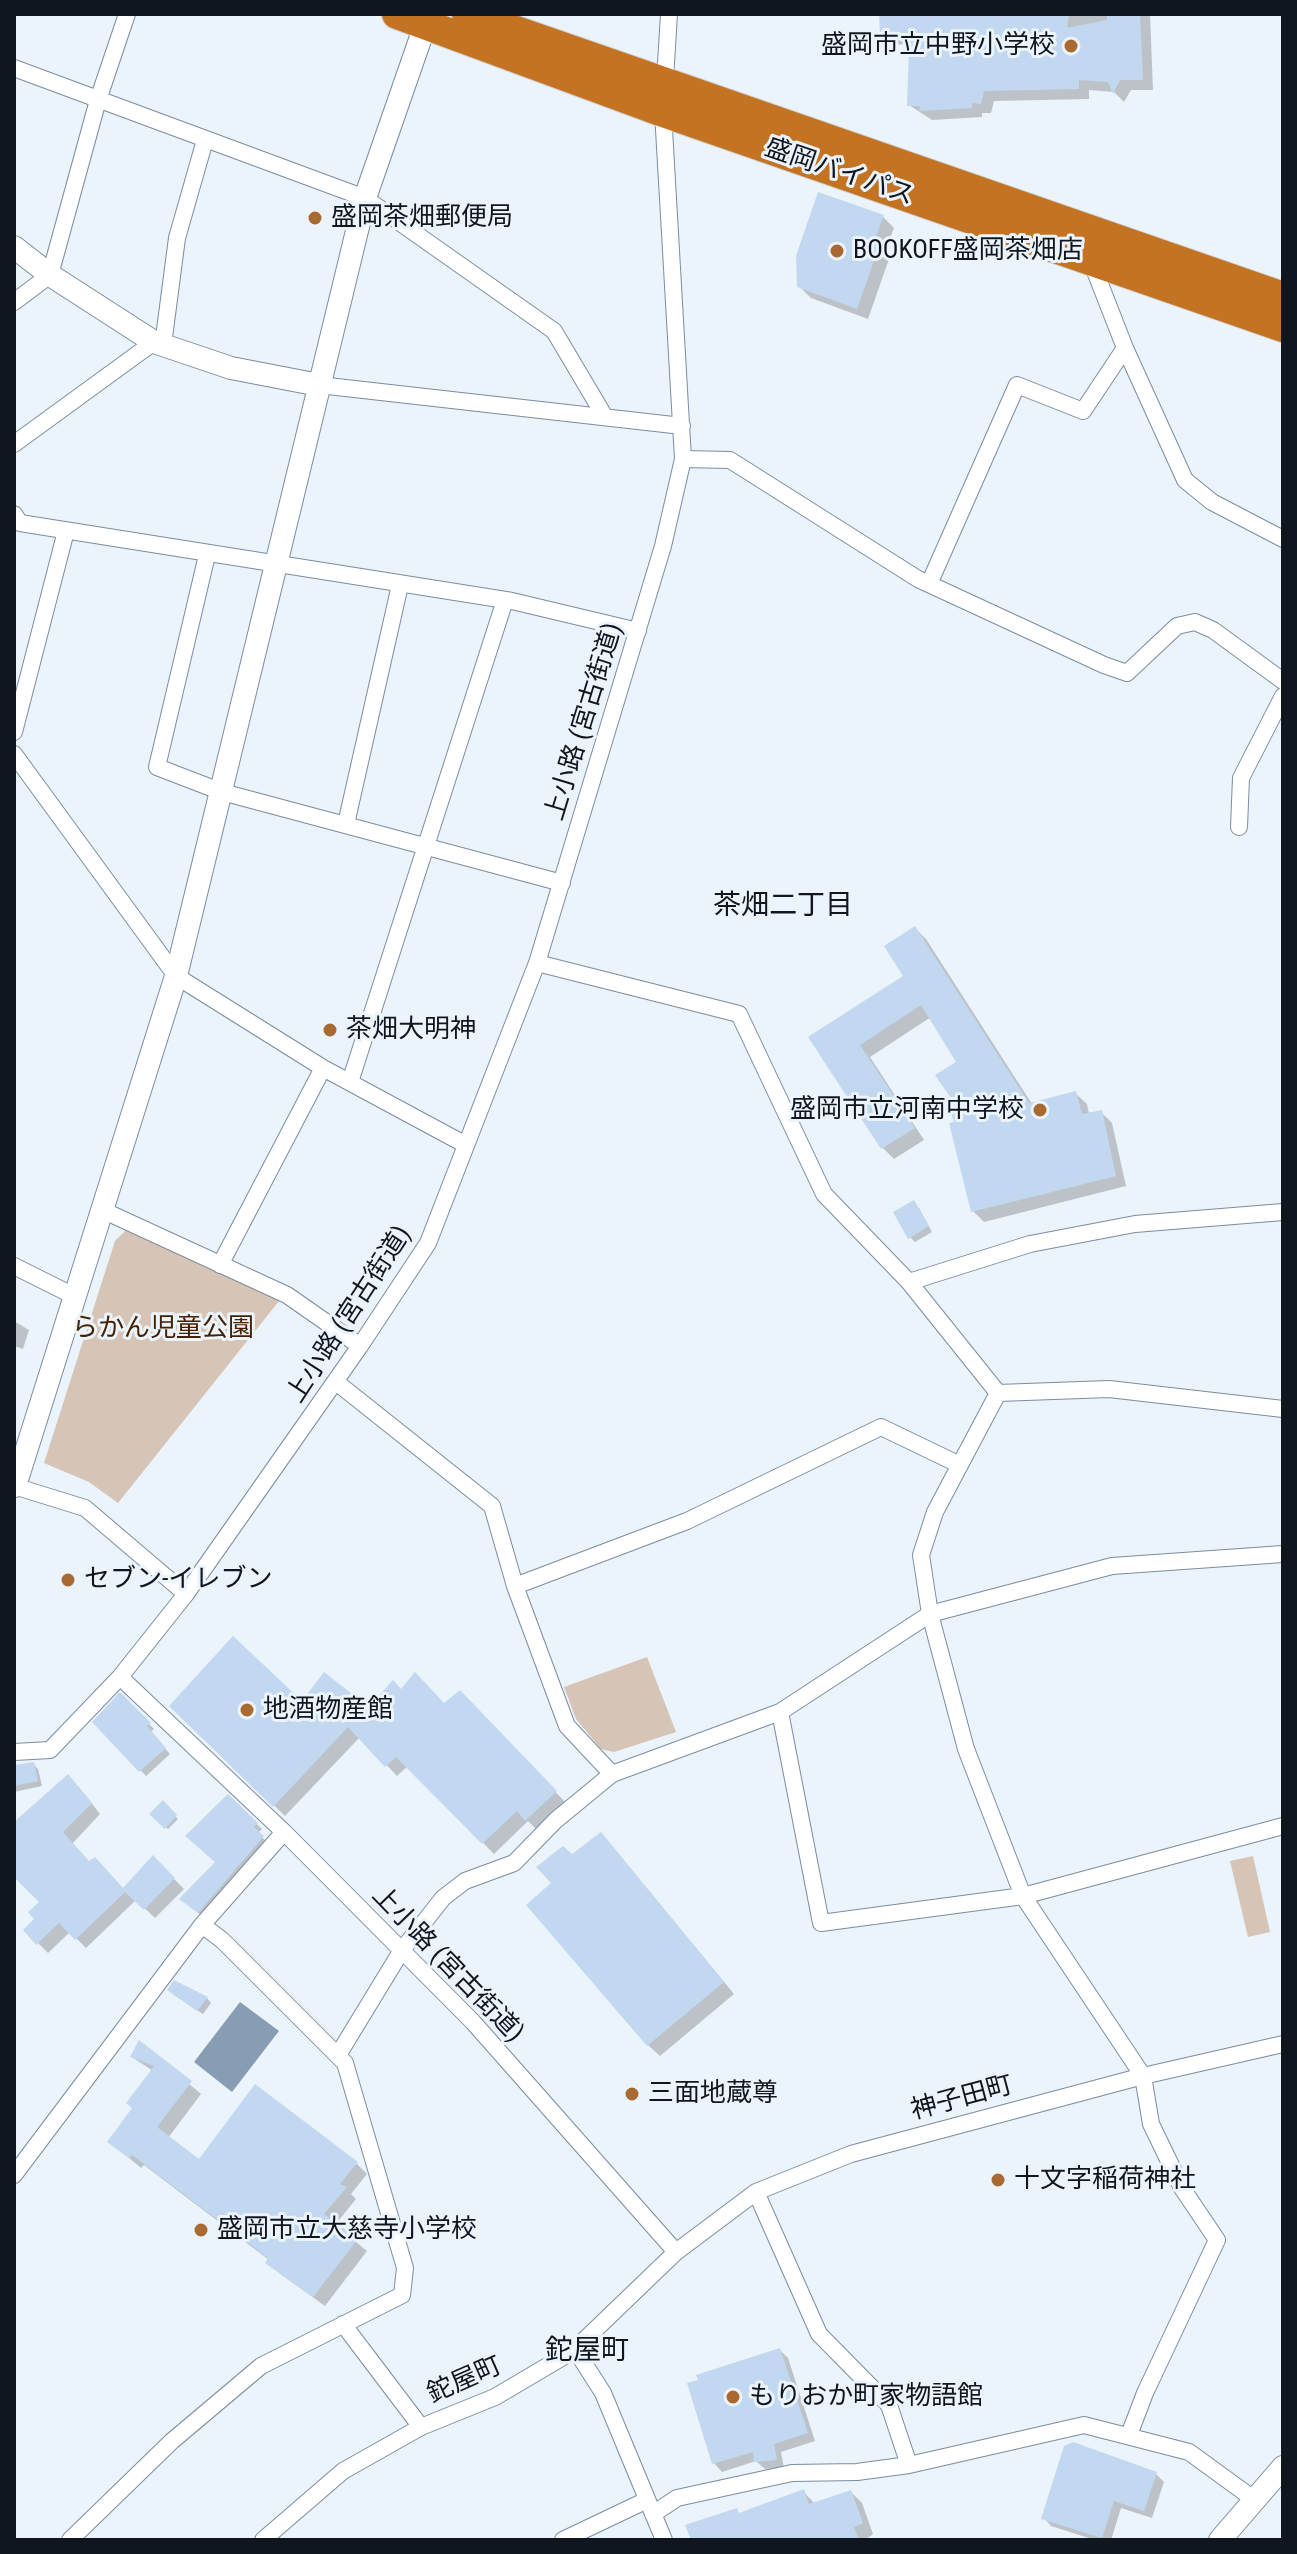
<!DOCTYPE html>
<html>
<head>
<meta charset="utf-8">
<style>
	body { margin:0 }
	#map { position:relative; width:1297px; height:2554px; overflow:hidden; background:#ebf3fb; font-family:"Roboto Condensed",sans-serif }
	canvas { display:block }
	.frame { position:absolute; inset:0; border:16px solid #10161d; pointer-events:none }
</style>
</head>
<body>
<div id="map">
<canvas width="1297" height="2554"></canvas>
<div class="frame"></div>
</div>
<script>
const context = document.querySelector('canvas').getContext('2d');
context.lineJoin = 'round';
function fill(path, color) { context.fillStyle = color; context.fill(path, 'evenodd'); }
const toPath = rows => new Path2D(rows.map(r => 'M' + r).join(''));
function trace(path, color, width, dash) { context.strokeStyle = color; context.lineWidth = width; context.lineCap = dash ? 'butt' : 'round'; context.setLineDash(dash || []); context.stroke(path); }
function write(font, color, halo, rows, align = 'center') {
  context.font = font + ' "Roboto Condensed","Noto Sans JP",sans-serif'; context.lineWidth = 6; context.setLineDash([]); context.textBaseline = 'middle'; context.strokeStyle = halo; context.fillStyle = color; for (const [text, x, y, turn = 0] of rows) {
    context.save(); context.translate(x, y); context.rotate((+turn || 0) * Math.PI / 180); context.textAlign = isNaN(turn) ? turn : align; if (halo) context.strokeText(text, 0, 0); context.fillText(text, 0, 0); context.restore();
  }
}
fill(toPath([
	[127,1229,279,1301,118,1503,89,1482,44,1463,115,1241],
	[647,1657,676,1732,614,1752,601,1749,576,1719,564,1687],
	[1253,1856,1270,1932,1248,1937,1230,1861]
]), '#d6c4b6');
fill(toPath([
	[240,2002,279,2031,232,2092,194,2062]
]), '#879db3');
fill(toPath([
	[881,14,1150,14,1153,90,1131,90,1124,102,1114,92,1089,90,1089,99,994,101,991,113,982,113,982,117,932,120,909,105,911,51,907,44,892,45,882,34],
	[883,217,894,228,884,254,889,259,868,319,811,298,799,286],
	[915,928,926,939,1032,1104,1075,1093,1087,1104,1089,1114,1101,1112,1112,1123,1126,1186,984,1222,973,1211,956,1123,959,1062,931,1017,870,1057,924,1140,894,1159,883,1148,811,1037,906,977],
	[919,1208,932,1232,915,1242,910,1237],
	[14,1321,29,1330,23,1349,14,1346],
	[401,1691,445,1705,460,1692,566,1803,537,1830,528,1821,494,1854,408,1766,397,1776,360,1737,285,1816,172,1706,302,1704,369,1709],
	[120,1695,154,1729,151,1732,170,1754,146,1776,95,1722],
	[33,1764,38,1769,42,1786,14,1792,14,1768],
	[78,1786,100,1814,72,1844,89,1863,123,1890,153,1858,184,1889,155,1918,136,1900,86,1948,70,1932,48,1953,25,1930,36,1919,42,1902,14,1874,14,1825],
	[228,1797,262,1829,258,1833,267,1842,203,1917,187,1903,218,1862],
	[163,1803,178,1819,168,1829,152,1814],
	[612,1846,734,1994,660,2056,648,2045,554,1883],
	[174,1995,207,1998,211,2003,203,2014],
	[140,2043,201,2094,168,2138,199,2162,356,2163,367,2174,351,2194,356,2199,335,2225,367,2251,325,2306,279,2273,268,2263,269,2260,144,2165,141,2168,110,2142,134,2109,153,2071,132,2057],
	[780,2350,788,2358,815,2441,781,2452,784,2468,765,2469,756,2461,722,2472,714,2463],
	[1156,2474,1164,2482,1152,2518,1121,2508,1111,2540,1095,2540,1051,2526,1044,2518],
	[803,2491,815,2504,851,2492,862,2503,873,2534,865,2540,693,2540,740,2514]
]), '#0003');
fill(toPath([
	[879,14,1069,14,1067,28,1107,20,1107,14,1140,14,1143,80,1120,80,1113,94,1108,82,1079,80,1079,89,984,91,981,104,972,103,972,108,919,111,920,106,907,106,909,48,905,48,905,34,880,35],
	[818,192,884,215,873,244,879,246,857,309,797,287,796,256],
	[915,926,1029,1103,1076,1091,1082,1114,1102,1110,1116,1176,971,1212,949,1123,954,1122,949,1108,955,1104,935,1075,956,1062,921,1005,860,1045,915,1128,881,1149,808,1037,903,976,884,946],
	[914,1200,929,1226,908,1239,893,1212],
	[233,1636,302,1701,324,1672,369,1707,393,1680,401,1689,415,1672,444,1703,460,1690,557,1791,525,1821,517,1811,482,1844,396,1757,385,1767,348,1727,273,1807,169,1706],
	[120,1692,151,1723,147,1726,166,1748,139,1772,92,1722],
	[34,1762,38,1781,14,1786,14,1765],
	[68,1774,92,1803,63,1832,89,1861,95,1857,123,1888,153,1855,175,1878,144,1910,125,1892,75,1940,59,1923,36,1945,23,1930,34,1919,28,1912,39,1902,14,1877,14,1822],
	[228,1794,258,1823,254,1827,264,1836,198,1913,179,1899,215,1862,185,1836],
	[163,1800,177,1815,165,1829,149,1814],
	[601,1832,724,1982,647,2046,526,1905,551,1883,536,1867,563,1846,572,1854],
	[174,1980,208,1997,197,2011,167,1990],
	[139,2040,192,2081,157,2127,199,2159,255,2084,358,2162,340,2184,347,2187,324,2214,358,2239,313,2297,265,2263,268,2258,132,2155,129,2158,107,2142,132,2108,126,2103,154,2066,130,2057],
	[780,2348,808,2433,774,2444,777,2460,754,2462,753,2452,712,2464,687,2383,698,2380,696,2375],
	[1073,2442,1157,2472,1144,2511,1114,2501,1102,2538,1041,2519,1064,2446],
	[804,2489,809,2504,851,2490,863,2523,854,2527,859,2540,691,2540,685,2525,737,2508,739,2513]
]), '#c1d8f0');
const street = toPath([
	[14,68,365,198,554,331,605,417],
	[1091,261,1125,348,1185,480,1212,502,1283,539],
	[14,302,50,275,98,100,127,14],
	[163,345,177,238,205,140],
	[319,385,682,426],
	[14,444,154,342],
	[683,459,730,460,918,579,1104,665,1127,673,1177,626,1195,622,1213,630,1283,681],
	[14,514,20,523,512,601,638,631],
	[207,555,157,767,222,792,562,883],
	[929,584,1017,385,1083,411,1125,348],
	[14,732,66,531],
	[14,754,176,976,323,1068,466,1145],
	[346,824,400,585],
	[1239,827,1241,778,1283,696],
	[537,963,739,1014,824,1194,909,1282,998,1393],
	[350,1082,505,600],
	[100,1209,287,1295,360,1346],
	[220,1265,323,1068],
	[14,1266,72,1295],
	[909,1282,1030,1244,1135,1224,1283,1212],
	[336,1382,492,1506,515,1586,567,1726,612,1774,780,1712,930,1614,1112,1566,1283,1554],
	[998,1393,935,1512,921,1555,930,1614,966,1749,1023,1896,1143,2076,1151,2124,1182,2188,1217,2240,1145,2393,1129,2435],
	[998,1393,1109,1389,1283,1409],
	[14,1486,85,1508,186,1594],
	[515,1586,687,1521,881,1427,960,1465],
	[120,1677,284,1832,473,2022,676,2252],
	[780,1712,821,1923,1023,1896,1283,1826],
	[14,1752,50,1750,120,1677,186,1594,360,1346,428,1243,537,963,663,546,683,459,663,112,669,14],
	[338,2055,402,1950,443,1898,465,1881,514,1863,556,1820,612,1774],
	[14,2175,202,1925,284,1832],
	[756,2192,819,2334,889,2405,909,2465],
	[343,2324,421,2427],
	[575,2349,603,2393,664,2540],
	[653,2514,677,2498,792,2473,857,2472,909,2465,1084,2425,1189,2452,1255,2500],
	[70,2540,172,2441,261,2366,402,2295,405,2268,345,2063,222,1940,202,1925],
	[263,2540,343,2471,421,2427,495,2397,573,2351,676,2252,756,2192,851,2154,1143,2076,1283,2044],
	[563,2540,647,2500]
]);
const secondary = toPath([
	[14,247,50,275,154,342,231,368,319,385],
	[15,1486,176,976,365,198,429,14],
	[1220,2540,1283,2467]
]);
const highway = toPath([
	[397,14,663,112,1283,327],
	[467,14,1283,297]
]);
trace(street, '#7b8d9f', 18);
trace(secondary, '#7b8d9f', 24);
trace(highway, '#cfd0d2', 32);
trace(street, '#fff', 16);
trace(secondary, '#fff', 22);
trace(highway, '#c37322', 30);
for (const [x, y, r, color] of [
	[1071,46,8,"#a86a30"],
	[315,218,8,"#a86a30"],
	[837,251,8,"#a86a30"],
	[330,1030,8,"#a86a30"],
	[1040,1110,8,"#a86a30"],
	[68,1580,8,"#a86a30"],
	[247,1710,8,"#a86a30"],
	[632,2094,8,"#a86a30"],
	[998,2180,8,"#a86a30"],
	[201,2230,8,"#a86a30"],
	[733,2397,8,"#a86a30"]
]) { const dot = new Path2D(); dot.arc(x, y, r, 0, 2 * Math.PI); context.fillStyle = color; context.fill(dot); trace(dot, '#ebf3fb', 3); }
write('26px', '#10161d', '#ebf3fb', [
	["盛岡市立中野小学校",1055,46,"right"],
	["盛岡茶畑郵便局",331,218],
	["BOOKOFF盛岡茶畑店",853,251],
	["茶畑大明神",346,1030],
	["盛岡市立河南中学校",1024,1110,"right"],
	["セブン-イレブン",84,1580],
	["地酒物産館",263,1710],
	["三面地蔵尊",648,2094],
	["十文字稲荷神社",1014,2180],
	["盛岡市立大慈寺小学校",217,2230],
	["もりおか町家物語館",749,2397]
], 'left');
write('26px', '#10161d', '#ebf3fb', [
	["盛岡バイパス",839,173,19],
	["上小路 (宮古街道)",585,722,-73],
	["上小路 (宮古街道)",350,1315,-57],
	["上小路 (宮古街道)",447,1965,46],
	["神子田町",962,2099,-15],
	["鉈屋町",465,2381,-24]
]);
write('26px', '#452100', '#ebf3fb', [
	["らかん児童公園",163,1329]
]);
write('28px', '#10161d', '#ebf3fb', [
	["茶畑二丁目",783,907],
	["鉈屋町",587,2352]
]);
</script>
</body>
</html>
